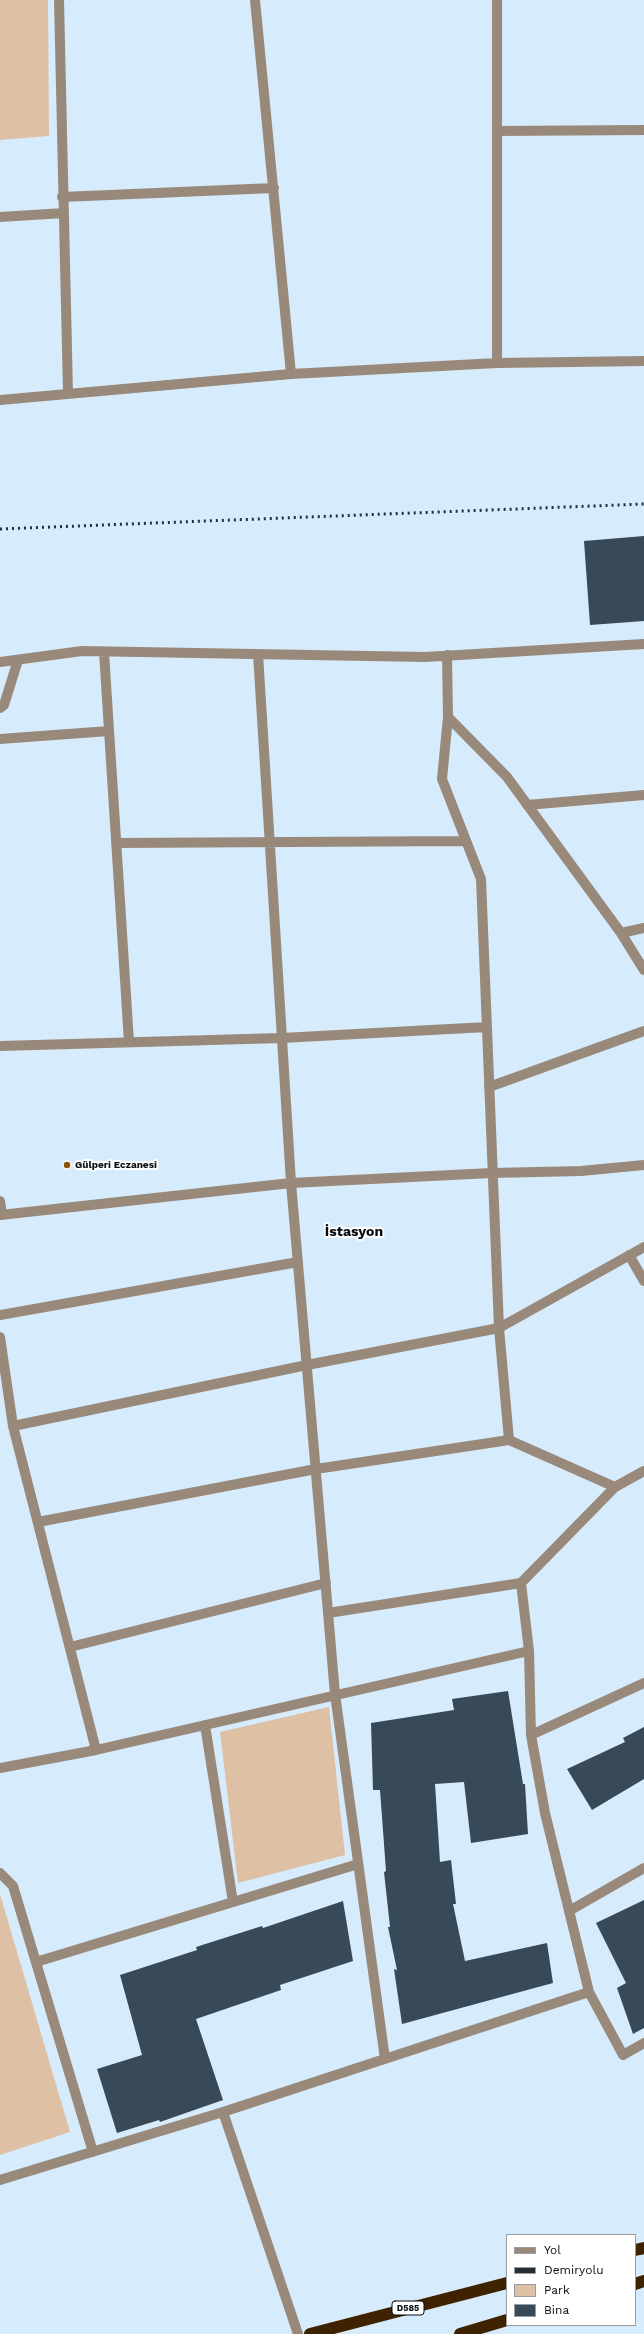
<!DOCTYPE html>
<html>
<head>
<meta charset="utf-8">
<style>
	body { margin:0 }
	#map { position:relative; width:644px; height:2334px; overflow:hidden; background:#d6ebfb; font-family:"Work Sans",sans-serif }
	canvas { display:block }
	.legend { position:absolute; left:506px; top:2234px; width:130px; height:92px; box-sizing:border-box; background:#fff; border:1px solid #9b9ea0; margin:0; padding:5px 7px; list-style:none; font-size:12px; color:#060d12 }
	.legend li { display:flex; align-items:center; gap:8px; height:20px }
	.legend b { width:20px; border:1px solid #9b9ea0 }
</style>
</head>
<body>
<div id="map">
<canvas width="644" height="2334"></canvas>
<ul class="legend">
<li><b style="height:5px;background:#99897a"></b>Yol</li>
<li><b style="height:5px;background:#262f36"></b>Demiryolu</li>
<li><b style="height:11px;background:#dec1a5"></b>Park</li>
<li><b style="height:11px;background:#384a57"></b>Bina</li>
</ul>
</div>
<script>
const context = document.querySelector('canvas').getContext('2d');
context.lineJoin = 'round';
function fill(path, color) { context.fillStyle = color; context.fill(path, 'evenodd'); }
const toPath = rows => new Path2D(rows.map(r => 'M' + r).join(''));
function trace(path, color, width, dash) { context.strokeStyle = color; context.lineWidth = width; context.lineCap = dash ? 'butt' : 'round'; context.setLineDash(dash || []); context.stroke(path); }
function write(font, color, halo, rows, align = 'center') {
  context.font = font + ' "Work Sans",sans-serif'; context.lineWidth = 4; context.setLineDash([]); context.textBaseline = 'middle'; context.strokeStyle = halo; context.fillStyle = color; for (const [text, x, y, turn = 0] of rows) {
    context.save(); context.translate(x, y); context.rotate((+turn || 0) * Math.PI / 180); context.textAlign = isNaN(turn) ? turn : align; if (halo) context.strokeText(text, 0, 0); context.fillText(text, 0, 0); context.restore();
  }
}
fill(toPath([
	[0,0,48,0,49,136,0,140],
	[329,1707,345,1855,238,1883,220,1732],
	[0,1894,70,2132,0,2155]
]), '#dec1a5');
fill(toPath([
	[644,536,644,621,590,625,584,541],
	[508,1691,523,1784,525,1784,528,1834,471,1843,464,1782,435,1784,440,1862,451,1860,456,1904,453,1904,465,1961,547,1943,553,1983,402,2024,394,1969,397,1970,388,1927,390,1927,384,1872,386,1871,380,1790,373,1790,371,1723,454,1710,452,1699],
	[644,1727,644,1779,592,1810,567,1769,625,1742,623,1738],
	[644,1900,644,2028,633,2034,617,1988,626,1983,596,1923],
	[343,1901,353,1961,280,1985,281,1990,196,2019,223,2100,160,2122,159,2120,117,2133,97,2069,142,2055,120,1975,197,1950,196,1947,262,1926,263,1928]
]), '#384a57');
trace(toPath([
	[59,0,68,393],
	[255,0,291,374],
	[497,131,644,130],
	[62,197,274,188],
	[0,217,64,213],
	[497,363,497,0],
	[0,400,291,374,497,363,644,361],
	[104,652,129,1042],
	[258,654,291,1183,335,1694,385,2059],
	[0,662,82,651,425,657,644,644],
	[0,708,4,705,18,660],
	[448,717,507,777,621,933,644,970],
	[0,739,109,731],
	[527,805,644,795],
	[116,843,466,841],
	[621,933,644,928],
	[0,1046,282,1038,487,1027],
	[489,1087,644,1031],
	[0,1201,2,1215],
	[0,1215,291,1183,492,1173,581,1171,644,1165],
	[629,1255,644,1281],
	[0,1315,298,1262],
	[0,1337,13,1426,96,1750,529,1651],
	[13,1426,307,1365,499,1328,644,1247],
	[615,1487,644,1471],
	[38,1522,316,1469,509,1440],
	[328,1613,521,1583],
	[70,1647,326,1583],
	[205,1725,233,1902],
	[531,1735,644,1683],
	[0,1768,96,1750],
	[0,1873,13,1886,93,2152],
	[569,1911,644,1868],
	[36,1962,358,1864],
	[589,1992,623,2055,644,2043],
	[223,2112,298,2334],
	[0,2180,223,2112,589,1992,545,1813,531,1735,529,1651,521,1583,615,1487,509,1440,499,1328,481,879,442,779,448,717,447,655]
]), '#99897a', 10);
trace(toPath([
	[635,2250,644,2248],
	[635,2284,644,2281],
	[310,2334,507,2283],
	[460,2334,507,2320]
]), '#3f2200', 12);
trace(toPath([
	[0,529,644,504]
]), '#262f36', 3, [2, 4]);
for (const [x, y, r, color] of [
	[67,1165,4,"#8c5509"]
]) { const dot = new Path2D(); dot.arc(x, y, r, 0, 2 * Math.PI); context.fillStyle = color; context.fill(dot); trace(dot, '#fff', 1.5); }
for (const [x, y, w] of [
	[408,2308,32]
]) { const box = new Path2D(); box.roundRect(x - w / 2, y - 7, w, 14, 3); context.fillStyle = '#fff'; context.fill(box); trace(box, '#060d12', 1); }
write('bold 9px', '#060d12', null, [
	["D585",408,2308]
]);
write('bold 10px', '#060d12', '#fff', [
	["Gülperi Eczanesi",75,1165]
], 'left');
write('bold 14px', '#060d12', '#fff', [
	["İstasyon",354,1232]
]);
</script>
</body>
</html>
